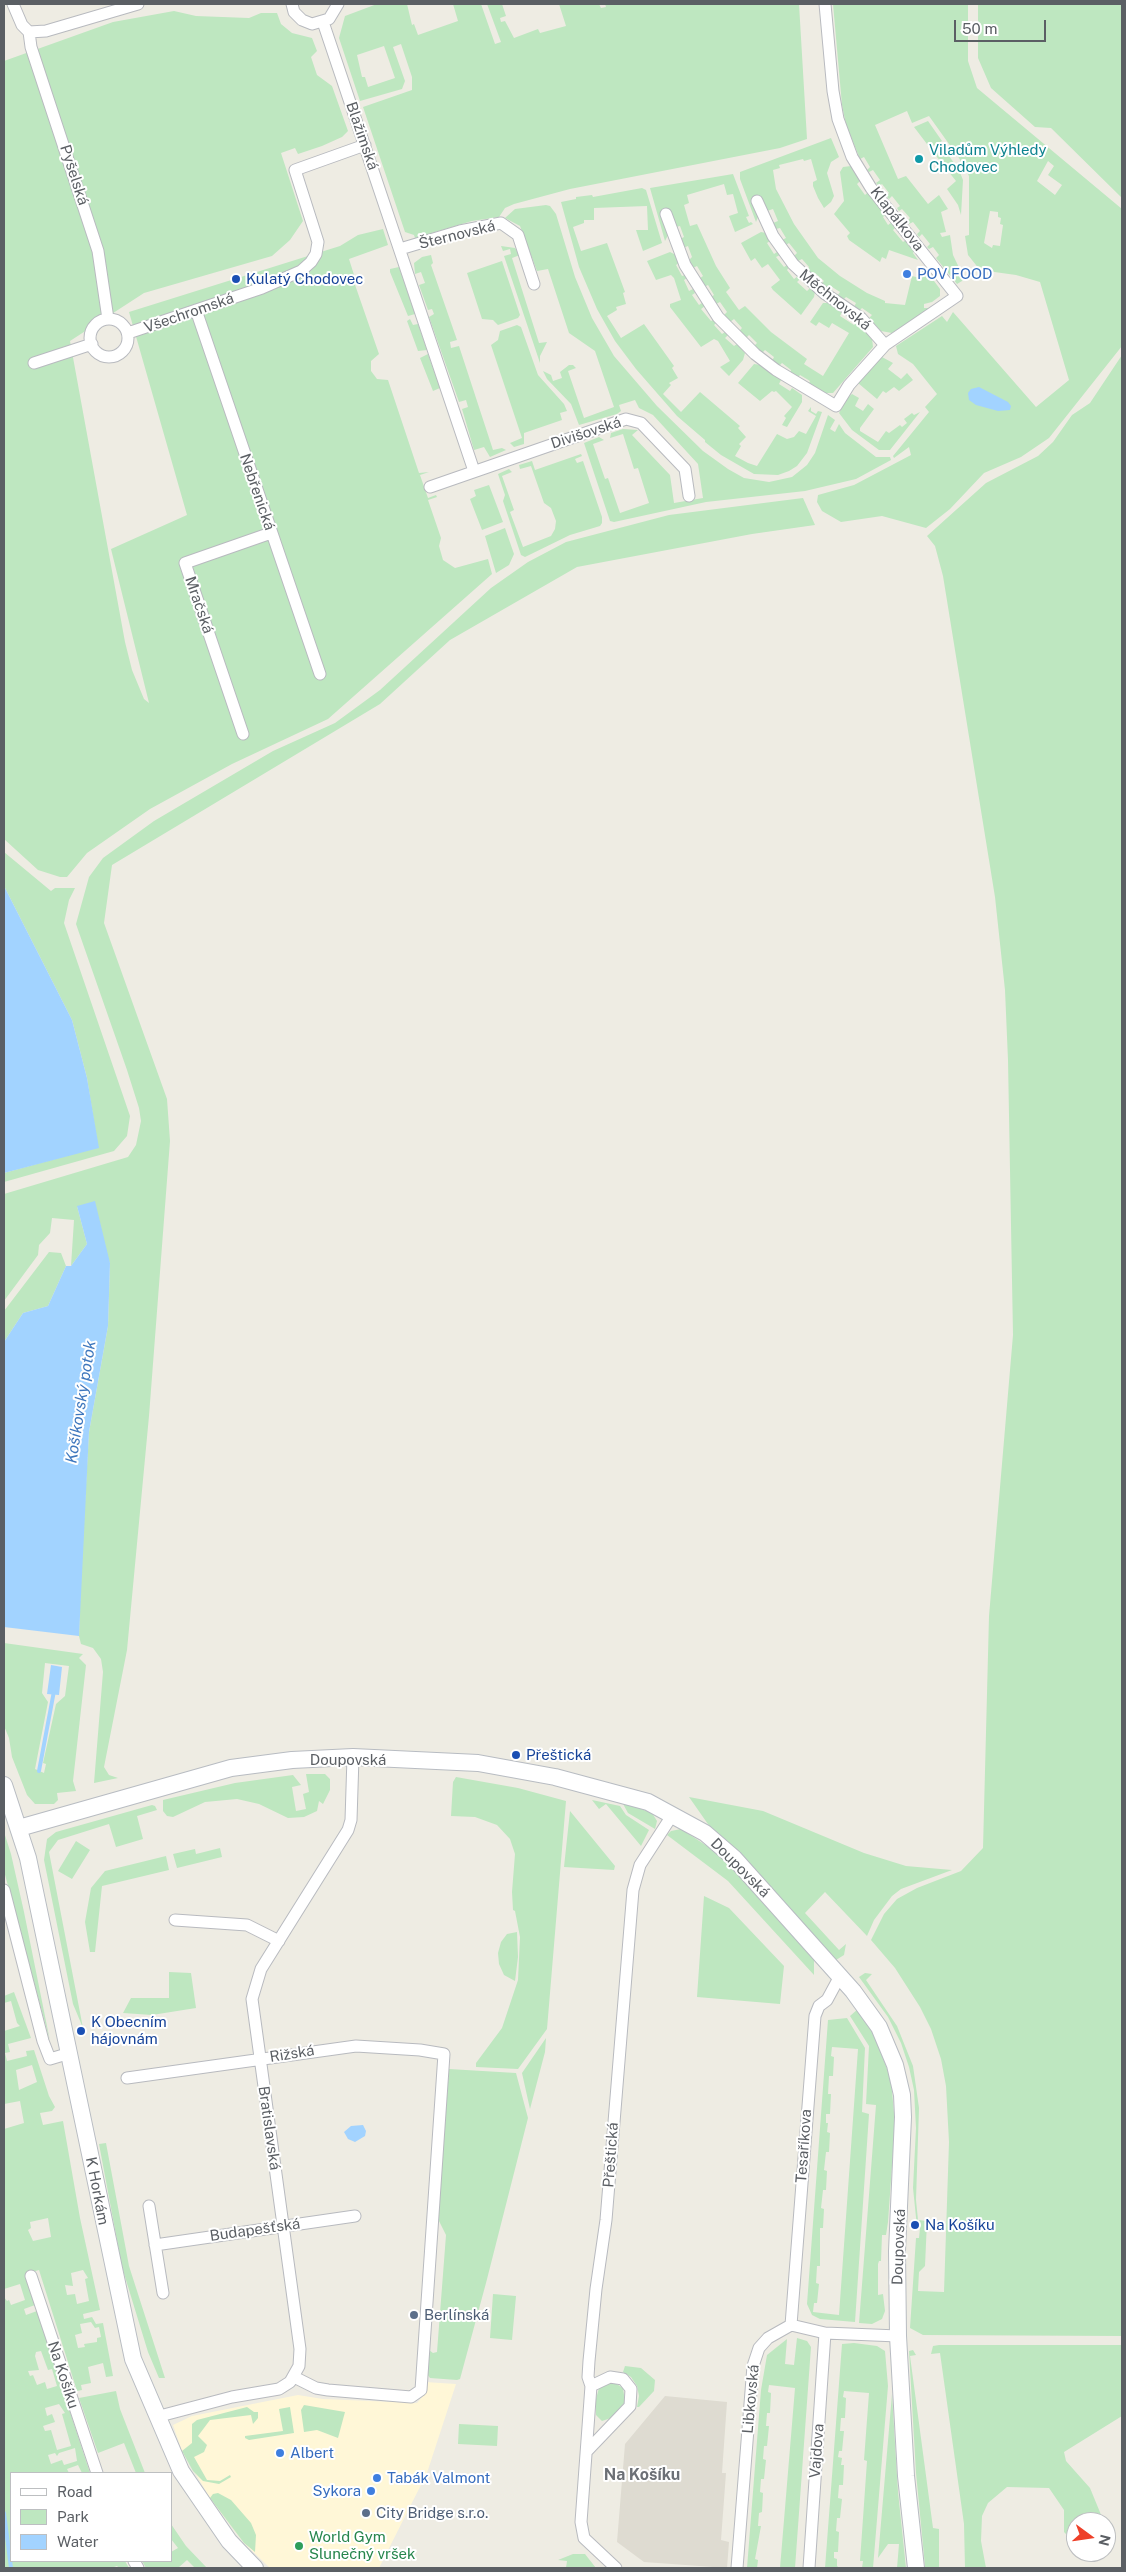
<!DOCTYPE html>
<html>
<head>
<meta charset="utf-8">
<style>
	body { margin:0 }
	#map { position:relative; width:1126px; height:2572px; overflow:hidden; background:#eeece3; font-family:"Public Sans",sans-serif }
	canvas { display:block }
	.frame { position:absolute; inset:0; border:5px solid #5b5f64; pointer-events:none }
	.legend { position:absolute; left:10px; top:2472px; width:162px; height:90px; box-sizing:border-box; background:#fff; border:1px solid #bdbfc1; margin:0; padding:6px 9px; list-style:none; font-size:15px; color:#5b5f64 }
	.legend li { display:flex; align-items:center; gap:10px; height:25px }
	.legend b { width:25px; border:1px solid #bdbfc1 }
	.north { position:absolute; left:1066px; top:2512px; width:50px; height:50px; box-sizing:border-box; background:#fff; border:1px solid #bdbfc1; border-radius:50%; rotate:104deg; font-size:14px; font-weight:700; line-height:20px; text-align:center; color:#5b5f64 }
	.north::after { content:''; display:block; margin:auto; width:18px; height:22px; background:#ee4029; clip-path:polygon(50% 0,100% 100%,50% 72%,0 100%) }
	.scale { position:absolute; left:954px; top:20px; width:92px; height:22px; box-sizing:border-box; border:2px solid #5b5f64; border-top:0; padding-left:6px; font-size:15px; line-height:18px; white-space:nowrap; color:#5b5f64; -webkit-text-stroke:4px #fff; paint-order:stroke }
</style>
</head>
<body>
<div id="map">
<canvas width="1126" height="2572"></canvas>
<div class="frame"></div>
<ul class="legend">
<li><b style="height:6px;background:#fff"></b>Road</li>
<li><b style="height:14px;background:#bee7c0"></b>Park</li>
<li><b style="height:14px;background:#a2d3ff"></b>Water</li>
</ul>
<div class="north">N</div>
<div class="scale">50 m</div>
</div>
<script>
const context = document.querySelector('canvas').getContext('2d');
context.lineJoin = 'round';
function fill(path, color) { context.fillStyle = color; context.fill(path, 'evenodd'); }
const toPath = rows => new Path2D(rows.map(r => 'M' + r).join(''));
function trace(path, color, width, dash) { context.strokeStyle = color; context.lineWidth = width; context.lineCap = dash ? 'butt' : 'round'; context.setLineDash(dash || []); context.stroke(path); }
function write(font, color, halo, rows, align = 'center') {
  context.font = font + ' "Public Sans",sans-serif'; context.lineWidth = 4; context.setLineDash([]); context.textBaseline = 'middle'; context.strokeStyle = halo; context.fillStyle = color; for (const [text, x, y, turn = 0] of rows) {
    context.save(); context.translate(x, y); context.rotate((+turn || 0) * Math.PI / 180); context.textAlign = isNaN(turn) ? turn : align; if (halo) context.strokeText(text, 0, 0); context.fillText(text, 0, 0); context.restore();
  }
}
fill(toPath([
	[425,2382,456,2384,427,2473,379,2568,270,2568,244,2543,210,2498,182,2451,173,2425,192,2416,298,2395,323,2399,417,2403,422,2397]
]), '#fff7d7');
fill(toPath([
	[665,2396,727,2402,722,2473,726,2473,721,2540,729,2542,727,2568,644,2562,617,2542,625,2444]
]), '#dedbd1');
fill(toPath([
	[377,4,407,4,412,25,414,24,418,35,458,21,453,4,481,4,495,44,501,42,487,4,502,4,506,16,500,18,501,22,505,21,514,38,538,29,540,33,566,26,559,4,599,4,601,8,606,7,605,4,799,4,807,139,780,148,570,189,514,204,505,208,499,217,472,221,415,238,414,235,405,232,363,107,412,90,412,77,401,44,393,47,405,81,402,89,360,101,339,38,345,16],
	[384,46,395,78,368,87,365,77,362,77,357,55],
	[833,4,968,4,968,61,977,88,1122,209,1122,346,1049,438,1021,457,984,473,950,509,926,528,882,516,841,522,822,511,817,502,818,495,854,485,911,455,909,447,894,458,893,456,929,412,925,407,937,394,913,364,898,354,896,346,942,316,947,322,953,312,1036,407,1069,380,1040,282,1016,275,980,270,968,255,965,236,969,235,969,176,959,158,929,116,912,123,907,111,875,125,898,179,906,176,928,204,939,195,948,209,941,212,946,232,940,233,942,237,950,235,953,255,964,278,962,281,957,284,936,258,939,255,933,247,929,249,927,247,930,244,922,234,919,237,917,234,920,231,913,222,909,224,907,221,910,218,902,209,899,211,897,208,900,206,892,196,889,199,886,196,889,193,882,184,879,186,876,183,880,180,873,170,869,172,867,170,870,167,864,157,860,159,846,125,842,105],
	[1048,161,1054,166,1048,175,1062,185,1055,195,1037,181],
	[990,211,998,212,998,217,1001,218,1000,224,1003,225,1000,246,993,245,992,248,984,243],
	[978,4,1122,4,1122,198,1051,128,1035,127,991,88,978,58],
	[174,11,196,16,249,18,261,13,277,13,281,24,292,33,312,38,317,51,311,57,317,75,332,86,348,131,342,137,322,146,298,154,295,148,281,153,303,221,290,240,272,256,144,293,70,341,125,642,132,670,144,699,149,703,111,549,187,515,129,312,340,246,358,235,383,229,388,245,349,259,355,278,353,279,379,354,371,361,371,371,377,379,388,380,419,473,429,472,420,475,428,498,436,495,437,497,428,500,441,538,439,546,443,560,455,568,488,559,492,574,328,719,232,764,150,809,87,853,67,877,60,877,38,870,4,839,4,61,113,22],
	[928,121,942,141,930,148,914,127],
	[831,138,839,157,831,162,827,173,834,196,831,202,824,208,818,198,813,186,813,182,817,180,811,159,804,161,803,159,779,165,780,168,773,170,776,189,794,224,818,258,840,276,867,293,885,301,885,303,905,305,912,276,920,278,922,269,925,269,940,289,940,296,932,302,924,304,924,308,932,308,892,333,881,331,869,318,872,315,862,308,859,311,854,307,856,303,846,297,843,300,837,296,840,292,829,285,827,288,821,284,824,281,815,273,812,275,807,271,809,267,802,259,798,261,794,256,797,253,789,243,786,245,782,240,786,238,780,228,776,229,773,223,778,221,773,209,767,211,762,198,752,202,758,217,756,222,740,179,740,172],
	[942,146,959,170,963,180,961,215,958,205,947,189,956,181,933,152],
	[851,166,860,181,857,184,865,195,868,192,886,214,883,217,888,225,892,222,896,227,893,230,903,242,906,240,915,250,913,253,918,260,889,250,886,259,882,257,880,262,849,240,847,236,850,233,834,214,844,201,840,172,843,167],
	[733,174,749,216,746,217,749,223,751,222,753,224,735,232,729,216,738,213,733,194,727,195,724,184,687,195,689,203,684,205,690,226,697,224,716,266,730,288,726,292,739,310,745,306,771,332,807,359,804,364,823,376,849,333,832,323,829,328,819,322,816,326,810,322,823,303,829,303,842,312,840,316,854,325,856,322,866,329,872,338,873,347,833,393,824,393,808,385,810,381,800,375,797,379,790,374,791,370,782,363,779,366,772,361,774,357,765,350,762,353,754,346,757,343,749,335,746,338,739,331,742,328,734,319,730,322,724,315,727,312,720,302,716,304,711,297,714,295,708,285,704,287,699,279,703,276,697,266,693,268,689,260,692,257,688,246,683,248,680,239,684,237,680,226,676,227,670,210,661,213,668,235,665,241,650,188],
	[642,188,646,190,662,243,643,251,636,230,648,230,647,206,594,208,594,220,584,220,584,223,573,227,581,251,607,243,625,292,623,293,626,304,616,307,617,310,607,316,621,338,644,324,674,366,672,368,678,378,669,383,671,385,663,394,681,412,700,392,740,426,738,428,746,437,739,444,741,446,735,456,748,463,757,466,777,434,787,439,794,437,799,431,806,434,816,416,808,411,811,407,811,411,816,414,818,411,822,412,807,453,797,466,789,471,778,475,754,474,721,455,705,442,705,440,677,416,636,369,615,341,597,309,579,267,561,202,576,199,576,197,592,195,593,197],
	[546,205,550,206,556,214,575,277,592,318,614,356,657,406,703,451,728,469,744,478,769,482,792,477,807,465,815,453,828,415,835,420,830,429,835,432,839,424,845,433,876,457,890,457,891,460,856,479,805,491,706,502,614,522,610,521,584,443,599,437,604,440,593,444,605,479,608,478,620,513,649,503,638,468,634,469,623,434,610,438,611,433,623,429,638,430,632,435,670,475,674,503,703,498,698,464,653,415,639,408,635,400,619,405,621,411,617,414,579,425,571,404,547,379,543,371,551,375,553,381,562,378,560,372,569,365,573,365,576,368,568,371,584,418,614,407,595,351,569,333,548,269,537,271,520,226,505,218,515,209],
	[761,232,766,233,770,241,767,243,774,254,777,252,780,255,776,257,784,267,787,265,789,267,787,270,794,279,798,276,800,279,797,282,807,291,810,288,815,292,814,297,801,315,773,290,771,287,780,280,768,264,762,268,755,258,751,261,741,243],
	[501,246,515,248,520,255,512,258,524,296,539,343,547,342,540,356,540,363,504,256,511,254,510,249,503,251],
	[670,252,676,255,679,263,676,265,682,276,685,275,687,278,684,280,689,291,693,289,695,293,692,295,699,305,702,303,705,306,701,309,711,321,715,319,717,322,714,325,722,334,725,332,728,335,725,338,734,346,737,344,745,353,743,360,729,376,720,367,730,361,718,341,714,339,701,347,670,307,670,304,681,300,674,278,671,275,656,280,647,261],
	[431,255,433,263,431,265,457,340,450,342,451,348,459,346,493,450,502,448,506,450,490,457,484,447,474,450,462,409,468,407,466,400,459,402,429,317,434,314,432,309,428,310,419,285,425,283,421,272,415,274,414,263,422,257],
	[502,261,520,315,518,318,498,325,493,320,482,319,467,273],
	[399,267,415,314,408,316,390,272,390,269],
	[410,319,413,325,418,324,427,350,418,351,407,321],
	[517,325,521,327,538,375,564,404,567,411,560,413,562,420,524,433,524,444,514,447,510,443,522,438,491,345,498,340,500,331],
	[428,354,440,388,433,391,420,358],
	[1122,355,1122,2336,923,2335,910,2328,916,2238,919,2238,920,2228,917,2227,913,2188,916,2128,914,2090,909,2067,901,2043,888,2017,859,1977,865,1973,872,1974,866,1980,897,2026,913,2066,919,2108,916,2200,918,2220,927,2221,925,2266,919,2272,918,2291,944,2292,949,2142,946,2086,941,2059,931,2029,920,2007,895,1968,871,1940,884,1914,897,1899,917,1888,961,1871,983,1848,989,1616,1013,1335,1008,1060,1005,990,995,897,943,576,935,546,927,536,986,483,1038,456,1053,442,1072,415,1090,403],
	[882,357,893,363,888,369,901,379,907,373,913,380,899,391,894,387,886,393,883,391,877,399,858,383],
	[754,364,761,365,781,380,779,384,790,391,792,388,802,395,802,402,787,427,782,425,786,418,784,416,792,407,776,391,774,392,772,391,760,401,738,383],
	[852,394,859,398,855,406,863,411,868,404,874,409,860,428,860,431,878,442,886,431,889,433,900,425,902,427,907,423,904,419,912,413,914,415,920,412,890,450,879,450,852,430,839,413,847,398],
	[581,454,582,456,575,459,577,463,583,461,602,517,602,523,600,526,570,535,525,557,521,555,503,501,505,495,498,474,509,469,512,472,502,476,514,510,510,512,523,547,551,536,555,529,556,521,551,508,544,503,531,466,520,469,519,465,532,461,535,470],
	[489,485,503,522,482,530,470,499,476,496,474,490],
	[803,498,815,525,752,534,577,567,450,640,380,704,112,865,104,923,167,1099,170,1141,149,1416,127,1650,104,1767,109,1775,118,1778,94,1783,103,1672,101,1659,93,1648,81,1644,79,1636,81,1571,89,1432,108,1326,110,1263,77,1206,87,1244,71,1266,74,1220,52,1218,50,1233,39,1245,38,1255,4,1301,4,1194,128,1157,136,1145,141,1121,139,1108,127,1070,76,924,89,877,103,858,154,821,273,751,335,723,380,690,491,588,528,562,566,542,669,515],
	[505,528,514,554,509,565,496,573,485,536],
	[4,852,51,891,55,888,75,888,69,900,64,923,130,1116,127,1136,114,1151,4,1182,4,1173,98,1147,87,1078,72,1020,4,886],
	[49,1252,61,1253,66,1266,48,1306,23,1313,4,1342,4,1311],
	[4,1643,83,1654,79,1658,86,1665,73,1781,76,1791,57,1793,58,1800,54,1804,35,1804,27,1795,12,1757,9,1738,4,1726],
	[45,1663,69,1666,65,1696,56,1704,43,1763,46,1764,44,1773,35,1769,48,1702,42,1693],
	[306,1774,325,1774,330,1779,330,1790,323,1804,319,1801,317,1811,304,1817,288,1818,259,1804,237,1799,205,1802,173,1817,167,1816,163,1811,163,1800,235,1783,293,1775,301,1785,292,1787,296,1811,306,1809,303,1794,309,1792],
	[456,1777,518,1788,566,1801,547,2029,518,2069,476,2067,476,2063,502,2028,518,1980,520,1937,515,1911,513,1910,512,1892,515,1854,510,1839,497,1825,475,1817,451,1816,453,1782],
	[689,1797,763,1811,864,1853,906,1866,952,1870,901,1889,892,1896,874,1920,867,1936,825,1892,805,1913,839,1950,846,1944,844,1955,836,1960,710,1827],
	[592,1800,620,1806,626,1815,649,1830,641,1846,606,1804,599,1809],
	[622,1802,652,1813,657,1821,655,1829,628,1813],
	[152,1805,155,1806,157,1810,137,1816,143,1839,116,1847,109,1824,58,1840,49,1852,83,2028,73,2004,44,1860,47,1839,56,1832],
	[570,1811,615,1866,614,1870,564,1867],
	[681,1829,710,1848,733,1869,814,1959,814,1975,728,1881,667,1835,671,1831],
	[4,1832,11,1854,24,1912,50,2041,4,1871],
	[76,1841,90,1850,72,1879,58,1871],
	[220,1848,222,1857,177,1868,173,1854,195,1849,196,1854],
	[166,1856,169,1870,102,1886,95,1952,90,1952,85,1922,91,1888,105,1871],
	[704,1896,729,1908,784,1966,780,2004,697,1997],
	[517,1932,518,1957,515,1981,504,1975,499,1964,498,1953,501,1942,507,1934],
	[169,1972,191,1973,196,2008,152,2015,123,2013,131,1998,169,1998],
	[14,1992,31,2038,8,2044,10,2052,5,2053,7,2061,27,2056,26,2051,34,2050,49,2096,55,2107,52,2111,40,2113,43,2125,63,2121,80,2218,100,2310,83,2314,84,2319,92,2317,96,2324,103,2323,113,2376,106,2377,103,2363,88,2367,91,2383,81,2385,82,2390,77,2391,39,2270,25,2274,35,2305,24,2309,26,2315,37,2311,90,2473,82,2473,78,2465,67,2469,69,2473,11,2473,11,2561,125,2561,129,2568,119,2568,117,2566,111,2568,4,2568,4,2297,7,2301,9,2300,11,2305,25,2300,20,2284,4,2289,4,2129,24,2123,20,2101,4,2104,4,2031,20,2026,17,2023,11,2001,4,2003,4,1996],
	[32,2065,37,2082,19,2090,16,2070],
	[48,2218,51,2237,33,2241,28,2230,31,2228,30,2222],
	[83,2270,88,2278,85,2279,89,2301,77,2304,75,2294,67,2295,65,2285,73,2286,71,2273],
	[91,2322,95,2328,99,2327,101,2337,97,2338,97,2342,84,2344,85,2347,78,2348,75,2335,82,2333,80,2324],
	[41,2351,48,2370,52,2369,57,2386,47,2389,45,2382,37,2385,33,2375,39,2373,30,2376,28,2371,39,2370,35,2356,36,2352],
	[59,2404,65,2413,62,2414,71,2446,57,2450,51,2430,45,2431,43,2426,55,2422,52,2414,47,2416,45,2408],
	[75,2448,77,2461,64,2465,62,2460,51,2464,48,2455,55,2453,57,2456,59,2453],
	[858,2009,875,2036,891,2080,895,2124,888,2222,886,2235,882,2235,881,2261,879,2261,878,2264,878,2295,883,2294,885,2311,882,2319,872,2324,859,2323,876,2105,866,2104,869,2046,850,2016],
	[847,2018,865,2048,862,2112,869,2114,855,2322,820,2319,812,2315,807,2304,828,2020],
	[832,2047,858,2049,839,2315,813,2312,814,2303,817,2303,819,2284,816,2283,817,2266,820,2266,820,2228,823,2228,824,2209,821,2208,823,2190,826,2190,827,2171,824,2170,826,2152,829,2152,830,2133,827,2132,828,2123,826,2123,826,2114,830,2114,831,2094,828,2094,829,2076,833,2076,834,2057,831,2056],
	[546,2038,545,2052,530,2109,522,2073],
	[449,2069,516,2073,528,2118,486,2283,460,2379,457,2380,430,2378,427,2374,429,2350,433,2353,437,2352,446,2235,438,2219],
	[106,2143,129,2266,165,2378,159,2378,148,2352,122,2267,99,2144],
	[493,2294,516,2296,512,2340,490,2338],
	[797,2338,807,2341,811,2347,795,2568,780,2568,795,2388,769,2385,768,2392,771,2393,770,2413,767,2413,766,2426,769,2426,767,2446,764,2446,763,2459,766,2460,764,2479,761,2479,760,2492,763,2493,762,2512,759,2513,758,2526,761,2526,755,2559,758,2560,757,2568,747,2568,761,2390,767,2355,787,2339,785,2364,794,2365],
	[854,2343,877,2346,885,2351,888,2386,873,2568,862,2568,863,2561,860,2561,867,2461,864,2460,869,2393,844,2391,843,2397,846,2398,845,2418,841,2418,840,2431,844,2431,842,2451,839,2451,838,2457,842,2458,841,2465,844,2465,843,2485,839,2485,838,2498,842,2499,840,2518,837,2518,836,2531,839,2532,838,2552,834,2552,834,2558,837,2559,837,2566,839,2568,825,2568,842,2344],
	[939,2345,1122,2345,1122,2416,1064,2452,1066,2461,1090,2488,1104,2522,1076,2522,1076,2544,1064,2532,1064,2510,1049,2488,1007,2487,988,2503,982,2516,981,2541,986,2568,965,2568,964,2524,940,2353,931,2354,933,2346],
	[913,2350,916,2355,910,2356,933,2528,939,2529,939,2568,925,2568,925,2566,916,2473,909,2351],
	[625,2366,641,2368,655,2380,654,2391,639,2407,637,2407,639,2396,637,2386,631,2377,623,2372],
	[608,2383,615,2383,623,2388,625,2402,611,2418,602,2421,596,2415,596,2399,599,2388],
	[116,2391,120,2409,145,2473,136,2473,124,2443,98,2453,79,2398],
	[892,2394,898,2492,906,2568,897,2568,899,2544,888,2544,878,2558],
	[304,2405,345,2412,338,2438,317,2430,304,2432,301,2410],
	[247,2407,254,2412,258,2412,258,2418,253,2424,251,2415,210,2420,198,2436,207,2445,204,2452,194,2457,207,2480,220,2481,230,2475,231,2477,219,2484,203,2481,193,2471,182,2451,192,2443,192,2424,197,2420],
	[290,2407,294,2433,249,2440,245,2438,245,2436,283,2431,279,2409],
	[459,2424,498,2426,497,2446,458,2444],
	[218,2493,231,2500,251,2523,256,2535,255,2552,244,2543,210,2498,213,2494],
	[171,2524,186,2546,207,2568,195,2568,187,2560,178,2568,146,2568,142,2561,171,2561,171,2552,178,2548,171,2539],
	[573,2554,585,2554,596,2568,566,2568,567,2561,558,2560]
]), '#bee7c0');
fill(toPath([
	[979,387,1008,402,1011,406,1010,410,998,411,976,405,969,400,968,393,971,389],
	[4,886,72,1020,87,1078,99,1148,4,1173],
	[95,1201,110,1263,108,1326,89,1432,79,1636,4,1627,4,1342,23,1313,48,1306,66,1266,71,1266,87,1244,77,1206],
	[51,1665,62,1667,59,1695,47,1694],
	[363,2125,366,2131,365,2136,355,2142,348,2139,344,2132,351,2126]
]), '#a2d3ff');
trace(toPath([
	[39,1771,54,1691],
	[4,2513,11,2568]
]), '#a2d3ff', 4);
const street = toPath([
	[13,4,22,25,29,32,31,47,98,251,108,319],
	[292,4,294,12,302,20,312,24,329,19,338,4],
	[323,22,474,471],
	[29,32,46,31,138,4],
	[757,201,773,236,793,264,824,293,861,318,885,345],
	[666,214,685,265,718,317,755,354,776,370,836,406,849,385,885,345,957,296,871,188,852,157,838,119,833,91,825,4],
	[400,249,460,231,501,223,518,235,534,284],
	[196,310,320,674],
	'90 338a19 19 0 1 1 38 0a19 19 0 1 1-38 0Z',
	[128,333,262,288,301,271,311,262,316,254,318,242,295,170,365,145],
	[34,363,92,344],
	[430,487,626,419,641,423,685,469,689,496],
	[243,734,185,563,271,533],
	[4,1890,43,2041,50,2059,70,2053],
	[175,1920,247,1925,279,1941],
	[127,2078,356,2046,420,2050,444,2054,421,2390,411,2397,328,2390,316,2388,294,2377],
	[149,2206,163,2293],
	[155,2245,355,2216],
	[31,2276,97,2473],
	[791,2325,815,2016,819,2006,827,2000,840,1976],
	[591,2386,588,2377,589,2361,596,2289,606,2220,633,1890,640,1865,673,1814],
	[156,2417,232,2397,279,2389,290,2382,299,2366,300,2349,252,1999,261,1969,348,1830,351,1820,353,1757],
	[587,2451,630,2406,631,2389,623,2379,610,2377,591,2386,581,2522,584,2538,616,2568],
	[134,2561,138,2568],
	[737,2568,753,2366,759,2348,768,2338,791,2325,825,2333,898,2336],
	[809,2568,825,2333]
]);
const secondary = toPath([
	[4,1785,28,1858,133,2359,181,2471,229,2541,255,2568],
	[19,1828,231,1768,292,1760,353,1757,478,1763,555,1777,648,1802,705,1833,734,1858,853,1991,879,2027,895,2065,902,2095,903,2117,897,2251,898,2336,906,2476,916,2568]
]);
trace(street, '#b8babf', 13);
trace(secondary, '#b8bcc2', 18);
trace(street, '#fff', 11);
trace(secondary, '#fff', 16);
for (const [x, y, r, color] of [
	[919,159,5,"#0f9aa8"],
	[907,274,5,"#3f7fe0"],
	[236,279,5,"#1a4fb4"],
	[516,1755,5,"#1a4fb4"],
	[81,2031,5,"#1a4fb4"],
	[915,2225,5,"#1a4fb4"],
	[414,2315,5,"#5c6f8a"],
	[280,2453,5,"#3f7fe0"],
	[377,2478,5,"#3f7fe0"],
	[371,2491,5,"#3f7fe0"],
	[366,2513,5,"#5c6f8a"],
	[299,2546,5,"#2e9e5b"]
]) { const dot = new Path2D(); dot.arc(x, y, r, 0, 2 * Math.PI); context.fillStyle = color; context.fill(dot); trace(dot, '#fff', 2); }
write('15px', '#5b5f64', '#fff', [
	["Blažimská",362,136,71],
	["Pyšelská",74,175,72],
	["Klapálkova",897,219,52],
	["Šternovská",457,235,-14],
	["Měchnovská",835,300,39],
	["Všechromská",189,313,-19],
	["Divišovská",586,433,-18],
	["Nebřenická",257,492,71],
	["Mračská",199,605,71],
	["Doupovská",348,1760],
	["Doupovská",740,1868,45],
	["Rižská",292,2054,-9],
	["Bratislavská",269,2128,82],
	["Tesaříkova",804,2146,-86],
	["Přeštická",611,2155,-86],
	["K Horkám",97,2191,79],
	["Budapešťská",255,2230,-8],
	["Doupovská",899,2247,-88],
	["Na Košíku",63,2375,72],
	["Libkovská",751,2399,-85],
	["Vajdova",817,2451,-86]
]);
write('15px', '#0d838f', '#fff', [
	["Viladům Výhledy",929,150],
	["Chodovec",929,167]
], 'left');
write('15px', '#366cbe', '#fff', [
	["POV FOOD",917,274],
	["Albert",290,2453],
	["Tabák Valmont",387,2478],
	["Sykora",361,2491,"right"]
], 'left');
write('15px', '#164399', '#fff', [
	["Kulatý Chodovec",246,279],
	["Přeštická",526,1755],
	["K Obecním",91,2022],
	["hájovnám",91,2039],
	["Na Košíku",925,2225]
], 'left');
write('15px', '#4e5e75', '#fff', [
	["Berlínská",424,2315],
	["City Bridge s.r.o.",376,2513]
], 'left');
write('15px', '#27864d', '#fff', [
	["World Gym",309,2537],
	["Slunečný vršek",309,2554]
], 'left');
write('italic 16px', '#3e77bd', '#fff', [
	["Košíkovský potok",81,1402,-81]
]);
write('bold 16px', '#6c7076', '#fff', [
	["Na Košíku",642,2475]
]);
</script>
</body>
</html>
